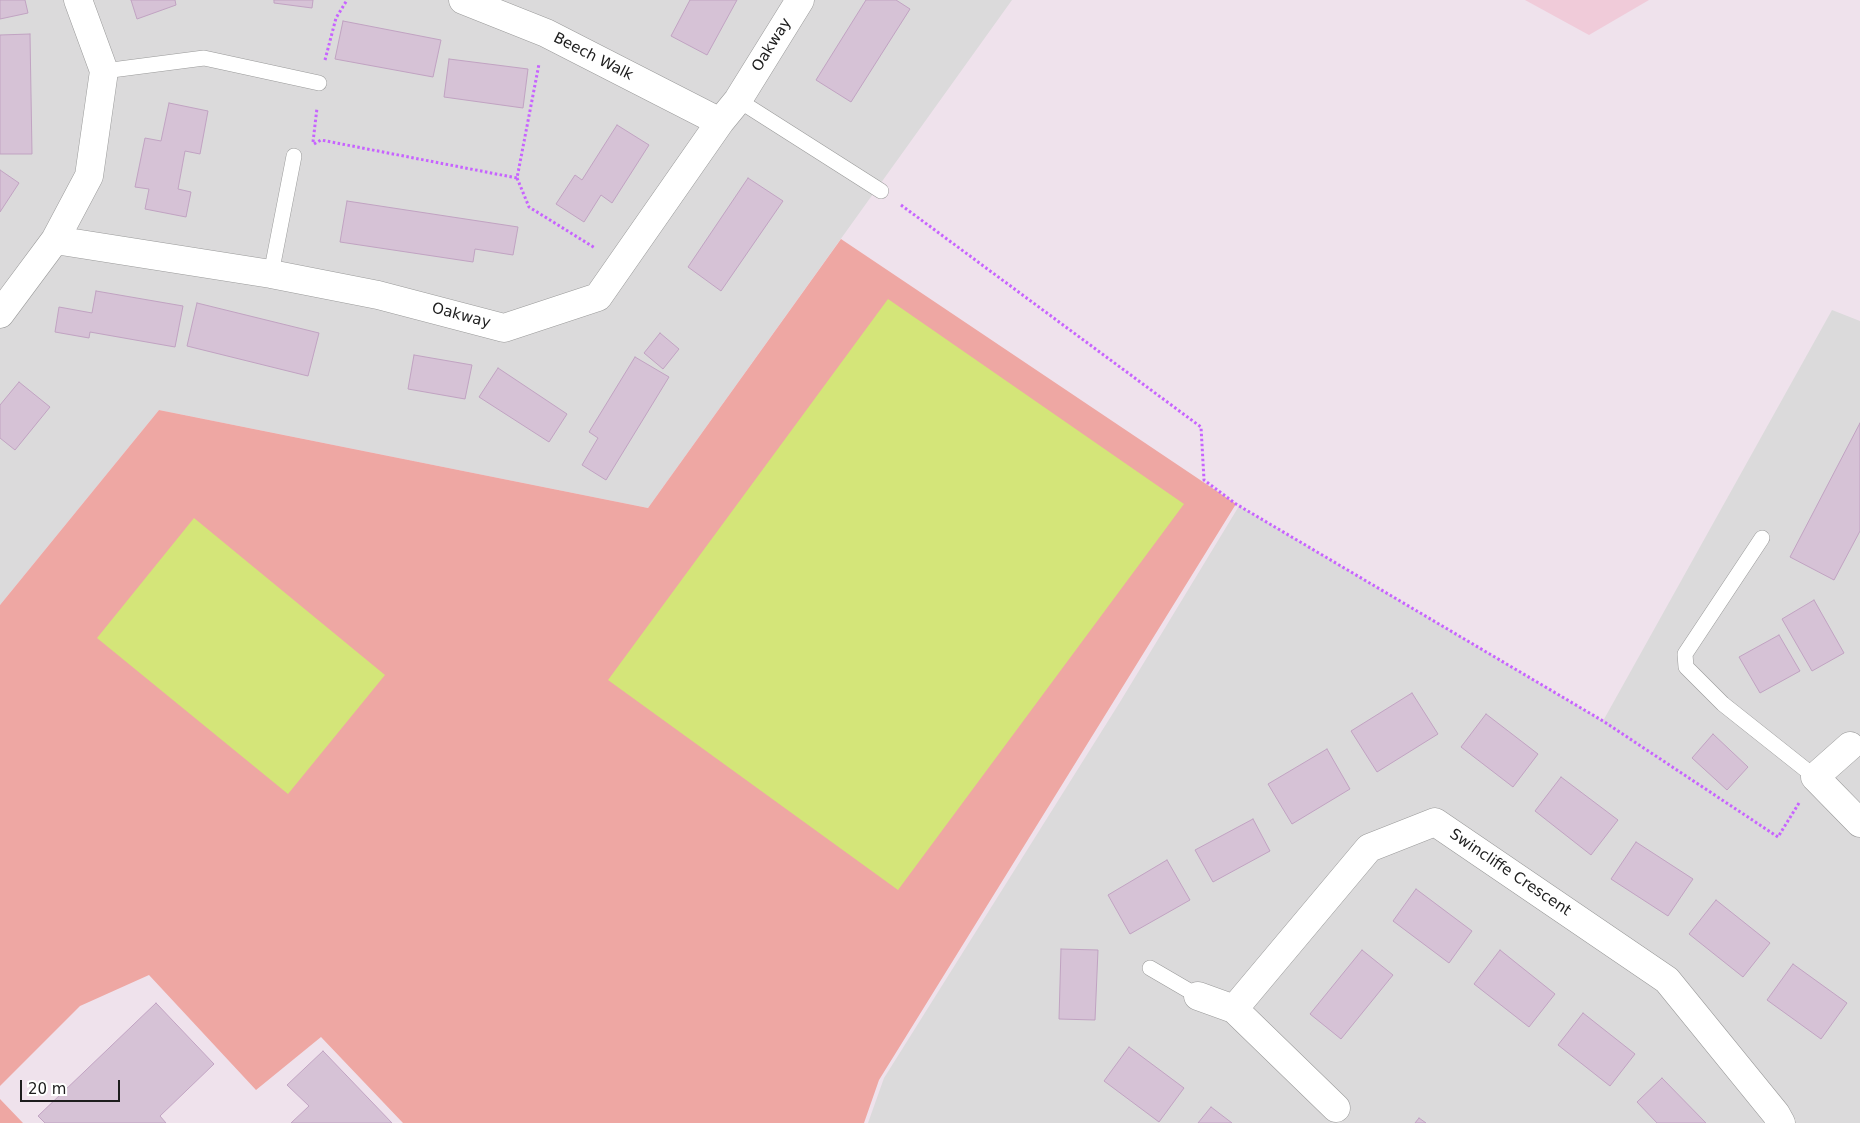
<!DOCTYPE html>
<html>
<head>
<meta charset="utf-8">
<style>
	body { margin:0 }
	#map { position:relative; width:1860px; height:1123px; overflow:hidden; background:#efe2ec; font-family:"DejaVu Sans",sans-serif }
	canvas { display:block }
	.scale { position:absolute; left:20px; top:1080px; width:100px; height:22px; box-sizing:border-box; border:2px solid #1d1d1d; border-top:0; padding-left:6px; font-size:15px; line-height:18px; white-space:nowrap; color:#1d1d1d; -webkit-text-stroke:4px #fff; paint-order:stroke }
</style>
</head>
<body>
<div id="map">
<canvas width="1860" height="1123"></canvas>
<div class="scale">20 m</div>
</div>
<script>
const context = document.querySelector('canvas').getContext('2d');
context.lineJoin = 'round';
function fill(path, color) { context.fillStyle = color; context.fill(path, 'evenodd'); }
const toPath = rows => new Path2D(rows.map(r => 'M' + r).join(''));
function trace(path, color, width, dash) { context.strokeStyle = color; context.lineWidth = width; context.lineCap = dash ? 'butt' : 'round'; context.setLineDash(dash || []); context.stroke(path); }
function write(font, color, halo, rows, align = 'center') {
  context.font = font + ' "DejaVu Sans",sans-serif'; context.lineWidth = 4.5; context.setLineDash([]); context.textBaseline = 'middle'; context.strokeStyle = halo; context.fillStyle = color; for (const [text, x, y, turn = 0] of rows) {
    context.save(); context.translate(x, y); context.rotate((+turn || 0) * Math.PI / 180); context.textAlign = isNaN(turn) ? turn : align; if (halo) context.strokeText(text, 0, 0); context.fillText(text, 0, 0); context.restore();
  }
}
fill(toPath([
	[0,0,1012,0,648,508,159,410,0,605],
	[1832,310,1860,321,1860,1123,868,1123,884,1078,1120,702,1239,506,1603,721]
]), '#dbdadb');
fill(toPath([
	[1525,0,1649,0,1589,35]
]), '#f0cbd9');
fill(toPath([
	[841,239,1236,504,879,1080,864,1123,403,1123,321,1037,256,1090,149,975,80,1006,0,1086,0,605,159,410,648,508],
	[0,1099,23,1123,0,1123]
]), '#eea7a3');
fill(toPath([
	[888,299,1184,504,898,890,608,680],
	[194,518,385,675,288,794,97,638]
]), '#d4e579');
const building = toPath([
	[0,0,25,0,28,13,0,19,0,0],
	[131,0,175,0,176,5,137,19,131,0],
	[274,0,313,0,312,8,274,3,274,0],
	[690,0,737,0,707,55,671,36,690,0],
	[866,0,896,0,910,9,851,102,816,80,866,0],
	[343,21,441,40,433,77,335,59,343,21],
	[30,34,32,154,0,154,0,35,30,34],
	[449,59,528,69,523,108,444,97,449,59],
	[169,103,208,111,200,154,185,151,178,189,191,192,186,217,145,209,149,189,135,187,145,138,161,141,169,103],
	[617,125,649,145,612,203,601,195,584,222,556,204,575,175,582,180,617,125],
	[0,170,19,183,0,212,0,170],
	[748,178,783,201,721,291,688,267,748,178],
	[347,201,518,227,513,255,475,249,473,262,340,242,347,201],
	[96,291,183,306,175,347,90,332,89,338,55,332,59,307,92,313,96,291],
	[197,303,319,333,308,376,187,346,197,303],
	[660,333,679,349,663,369,644,353,660,333],
	[414,355,472,365,465,399,408,389,414,355],
	[635,357,669,377,606,480,582,465,598,438,589,432,635,357],
	[498,368,567,414,549,442,479,397,498,368],
	[19,382,50,407,15,450,0,438,0,405,19,382],
	[1860,423,1860,531,1834,580,1790,557,1860,423],
	[1814,600,1844,653,1812,671,1782,619,1814,600],
	[1779,635,1800,671,1760,693,1739,657,1779,635],
	[1412,693,1438,734,1377,772,1351,731,1412,693],
	[1486,714,1538,754,1513,787,1461,747,1486,714],
	[1713,734,1748,767,1727,790,1692,758,1713,734],
	[1327,749,1350,789,1292,824,1268,784,1327,749],
	[1561,777,1618,820,1591,855,1535,811,1561,777],
	[1253,819,1270,851,1213,882,1195,850,1253,819],
	[1636,842,1693,879,1668,916,1611,879,1636,842],
	[1167,860,1190,900,1130,934,1108,895,1167,860],
	[1416,889,1472,931,1449,963,1393,921,1416,889],
	[1716,900,1770,943,1743,977,1689,934,1716,900],
	[1061,949,1098,950,1095,1020,1059,1019,1061,949],
	[1362,950,1393,975,1341,1039,1310,1014,1362,950],
	[1500,950,1555,994,1529,1027,1474,984,1500,950],
	[1793,964,1847,1003,1821,1039,1767,1000,1793,964],
	[156,1003,214,1064,160,1116,166,1123,45,1123,38,1116,156,1003],
	[1583,1013,1635,1054,1610,1086,1558,1045,1583,1013],
	[1129,1047,1184,1088,1159,1122,1104,1081,1129,1047],
	[323,1051,392,1123,291,1123,309,1106,287,1085,323,1051],
	[1662,1078,1706,1123,1657,1123,1637,1102,1662,1078],
	[1211,1107,1232,1123,1198,1123,1211,1107],
	[1419,1118,1426,1123,1415,1123,1419,1118]
]);
fill(building, '#d6c2d6');
trace(building, '#c1a3c2', 1);
const lane = toPath([
	[104,71,204,58,319,83],
	[738,100,881,191],
	[271,274,294,156],
	[1762,538,1685,654,1686,667,1723,704,1815,777],
	[1150,968,1198,996]
]);
const street = toPath([
	[463,0,546,33,720,122],
	[55,240,271,274,378,295,504,328,598,297,720,122,738,100,800,0],
	[0,314,55,240,89,176,104,71,78,0],
	[1850,746,1815,777,1860,823],
	[1198,996,1234,1009],
	[1336,1108,1234,1009,1369,848,1435,822,1667,980,1776,1114,1781,1123]
]);
trace(lane, '#9a9a9a', 16);
trace(street, '#9a9a9a', 29);
trace(toPath([
	[325,60,336,18,347,0],
	[313,142,317,108],
	[314,144,321,140,517,178,539,64],
	[517,178,529,207,595,248],
	[901,205,1201,427,1204,480,1236,504,1603,721,1778,837,1799,803]
]), '#c763ff', 3, [2.5, 2.5]);
trace(lane, '#fff', 15);
trace(street, '#fff', 28);
write('15px', '#1d1d1d', '#fff', [
	["Oakway",772,45,-58],
	["Beech Walk",593,57,27],
	["Oakway",461,316,15],
	["Swincliffe Crescent",1510,873,34]
]);
</script>
</body>
</html>
